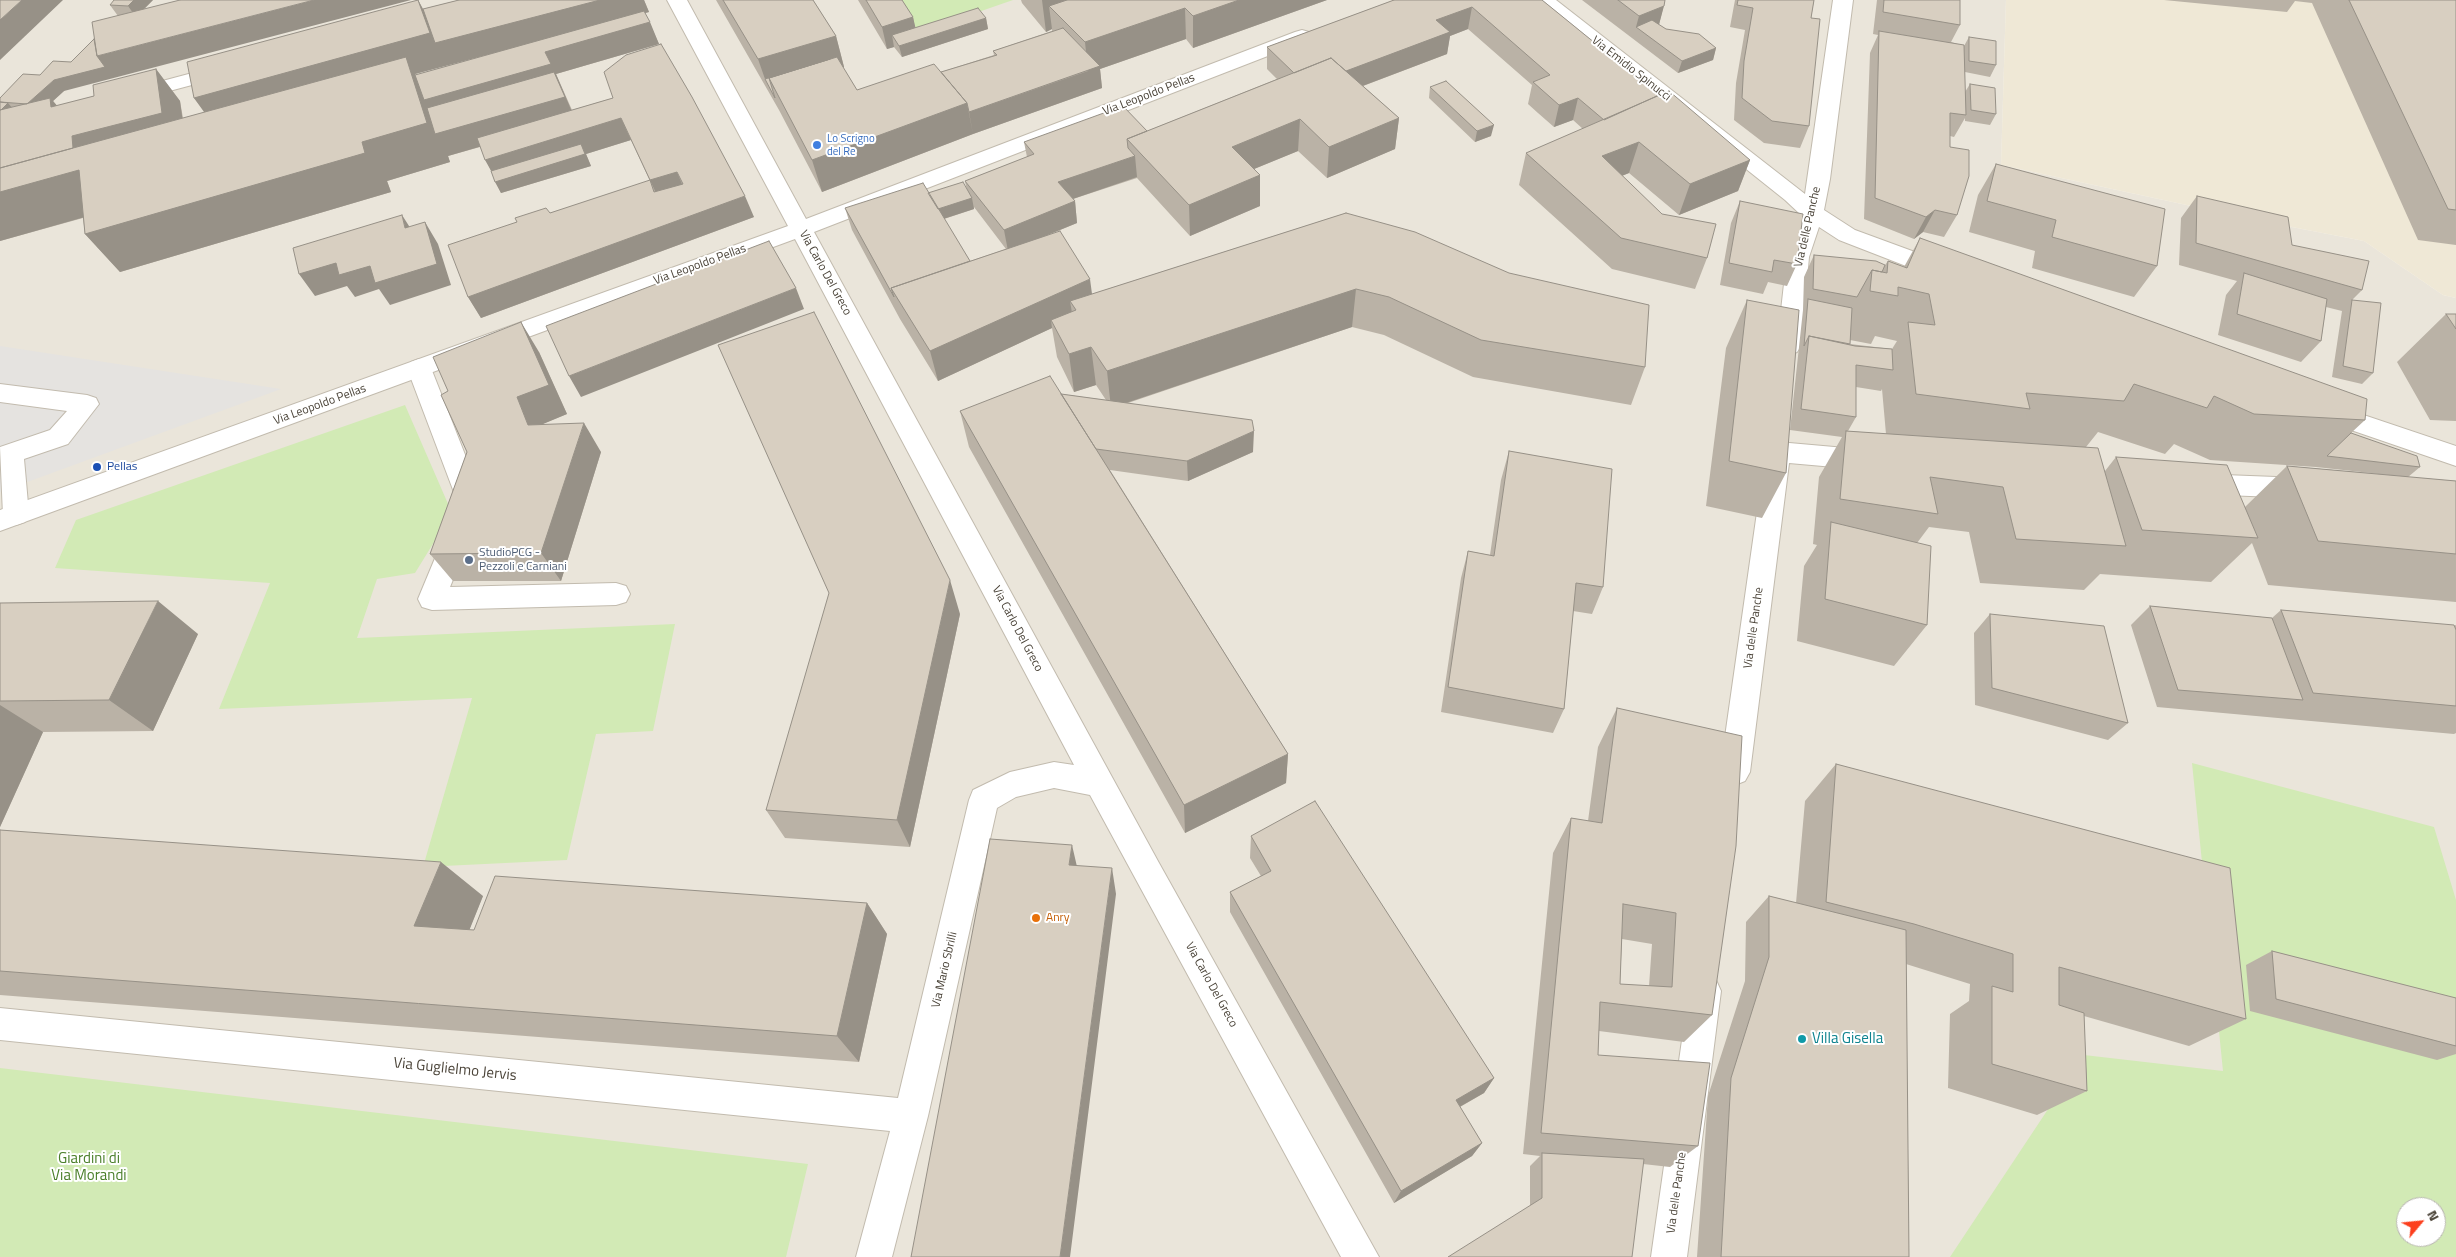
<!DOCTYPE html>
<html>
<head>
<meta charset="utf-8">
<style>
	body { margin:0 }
	#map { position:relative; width:2456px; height:1257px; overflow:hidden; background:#f6f3ec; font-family:"Titillium Web",sans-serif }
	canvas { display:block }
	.north { position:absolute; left:2396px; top:1197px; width:50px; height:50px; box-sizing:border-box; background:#fff; border:1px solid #b7b4b0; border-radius:50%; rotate:62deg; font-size:14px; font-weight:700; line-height:20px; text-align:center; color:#4b4439 }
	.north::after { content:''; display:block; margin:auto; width:18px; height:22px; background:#fc3f1d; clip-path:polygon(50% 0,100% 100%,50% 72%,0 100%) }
</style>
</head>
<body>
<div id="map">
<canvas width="2456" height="1257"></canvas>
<div class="north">N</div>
</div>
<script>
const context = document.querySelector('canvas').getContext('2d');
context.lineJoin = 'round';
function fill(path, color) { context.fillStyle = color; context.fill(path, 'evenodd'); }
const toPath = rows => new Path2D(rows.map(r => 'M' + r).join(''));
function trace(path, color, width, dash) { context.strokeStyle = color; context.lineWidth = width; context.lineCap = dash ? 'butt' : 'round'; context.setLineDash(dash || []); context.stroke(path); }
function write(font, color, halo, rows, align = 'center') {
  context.font = font + ' "Titillium Web",sans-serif'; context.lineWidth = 4; context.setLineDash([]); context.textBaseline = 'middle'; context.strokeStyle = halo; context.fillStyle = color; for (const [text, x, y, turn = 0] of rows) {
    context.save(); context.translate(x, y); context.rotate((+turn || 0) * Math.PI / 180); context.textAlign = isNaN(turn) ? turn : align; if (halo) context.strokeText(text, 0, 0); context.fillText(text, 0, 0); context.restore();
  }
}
fill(toPath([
	[0,0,2006,0,2001,165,2261,221,2364,241,2443,295,2456,298,2456,1257,0,1257],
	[2406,1207,2436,1207,2436,1237,2406,1237]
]), '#eae5da');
fill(toPath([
	[2006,0,2456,0,2456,298,2443,295,2364,241,2261,221,2001,165]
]), '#efe8d6');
fill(toPath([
	[897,0,1013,0,918,33],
	[405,405,452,513,415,573,377,579,357,638,675,624,653,731,596,734,567,860,423,867,472,698,219,709,270,583,55,568,76,520],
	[2192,763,2434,827,2456,900,2456,1257,1950,1257,2084,1055,2223,1071],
	[2406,1207,2436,1207,2436,1237,2406,1237],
	[0,1068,808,1164,786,1257,0,1257]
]), '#d2eab5');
fill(toPath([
	[0,346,281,389,0,492]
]), '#e5e3e0');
const service = toPath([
	[419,359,427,362,431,368,484,503,450,587,616,583,626,586,630,594,626,602,616,605,432,610,422,607,418,599,458,503,407,368,411,362,419,359],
	[0,384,87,395,96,398,99,404,68,444,24,459,29,515,25,522,16,525,7,522,3,515,0,447,50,430,67,411,0,402,0,384]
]);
const minor = toPath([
	[667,0,687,0,806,219,1295,32,1302,30,1309,32,1312,36,1309,40,814,232,1159,863,1379,1257,1341,1257,1090,795,1054,788,1016,797,997,808,928,1116,892,1257,856,1257,890,1131,0,1040,0,1008,898,1098,969,800,973,790,1010,772,1054,762,1074,765,795,239,0,531,0,510,788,226,667,0],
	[1534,0,1556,0,1805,194,1833,0,1853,0,1830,179,1824,210,1855,230,1953,266,1956,272,1953,278,1945,280,1937,278,1839,240,1819,227,1809,257,1801,346,1797,352,1789,355,1781,352,1777,346,1787,257,1801,215,1785,200,1534,0],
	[226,64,233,66,236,70,233,74,132,101,125,99,122,95,125,91,226,64],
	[2325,402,2456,446,2456,466,2316,418,2313,411,2316,404,2325,402],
	[1778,442,1868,450,1877,453,1881,460,1877,467,1868,470,1789,463,1750,772,1745,781,1735,785,1725,781,1720,772,1764,463,1768,456,1765,452,1769,445,1778,442],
	[2198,474,2302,478,2311,481,2315,488,2311,495,2302,498,2198,494,2189,491,2185,484,2189,477,2198,474],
	[1705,975,1716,980,1721,991,1687,1257,1651,1257,1689,991,1694,980,1705,975]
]);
trace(service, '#c2bbae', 2);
trace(minor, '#c2bbae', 2);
fill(service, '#fff');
fill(minor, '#fff');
fill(toPath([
	[153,0,64,91,53,101,57,106,94,96,156,69,180,101,183,118,205,112,194,98,418,0,423,9,459,0,644,0,649,12,645,13,659,44,556,74,572,110,613,98,754,217,481,318,468,297,550,213,650,181,631,140,586,154,591,166,501,193,480,147,448,156,450,162,387,181,391,192,120,272,85,234,83,218,0,241,0,98,40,75,71,62,118,16,110,5],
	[515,47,415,75,415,74,447,65],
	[716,0,813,0,836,36,844,67,843,68,857,90,941,72,994,55,993,51,1052,31,1052,29,1046,32,1022,3,1021,0,1327,0,1193,48,1186,39,1100,69,1102,88,973,134,822,192,779,110],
	[858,0,902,0,913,17,915,28,986,18,988,29,902,57,894,47,887,49],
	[1394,0,1542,0,1659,95,1750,160,1738,191,1679,215,1629,173,1622,176,1707,258,1695,289,1612,269,1519,185,1526,153,1583,129,1573,120,1554,127,1538,113,1528,104,1532,85,1468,29,1450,36,1447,54,1363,86,1399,118,1395,149,1327,178,1298,151,1254,169,1260,175,1260,206,1190,236,1137,178,1073,199,1075,201,1077,223,1048,235,1092,294,1346,213,1645,367,1631,405,1473,377,1384,335,1352,327,1128,403,1253,452,1188,481,1110,470,1288,754,1286,783,1185,833,969,447,960,411,1061,394,1106,400,1096,385,1074,392,1057,357,1052,328,938,381,900,319,852,230,845,208,967,191,965,181,1027,157,1024,142,1147,131,1277,79,1267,69,1267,47],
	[974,207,1006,249,970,261,944,219,974,209],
	[1582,0,1665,0,1659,25,1666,29,1716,48,1713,60,1678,73],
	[1735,0,1814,0,1811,18,1809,126,1800,148,1764,143,1734,120,1736,83,1745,30,1730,27],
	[1877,0,1960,0,1960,25,1951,42,1964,46,1969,37,1996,65,1990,77,1965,72,1965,92,1970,84,1996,114,1990,125,1965,121,1965,118,1954,137,1950,136,1950,147,1957,215,1944,237,1923,232,1914,239,1864,219,1870,53,1878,35,1873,34],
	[2164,0,2456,0,2456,245,2418,240,2312,3,2295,1,2287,12],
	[1430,87,1491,136,1475,142,1429,98],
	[1996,164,2157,266,2134,297,2032,268,2035,251,1969,232,1978,195],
	[2197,196,2292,245,2362,290,2352,300,2373,373,2362,384,2332,377,2342,311,2326,307,2321,341,2301,362,2218,335,2226,295,2237,281,2179,265,2181,218],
	[1740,201,1797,264,1787,286,1768,282,1763,294,1720,285,1731,223],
	[1920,238,2365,420,2351,433,2420,467,2408,477,2456,481,2456,602,2268,585,2252,543,2211,582,2100,574,2084,590,1980,583,1969,532,1929,527,1917,543,1927,625,1894,666,1797,641,1804,566,1817,545,1813,544,1819,477,1842,437,1790,430,1803,310,1804,277,1814,255,1885,265,1888,261,1904,267],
	[1875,336,1897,341,1892,349,1850,344,1850,340,1871,344],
	[1856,387,1881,391,1882,389,1886,434,1848,431,1856,417],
	[2098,432,2165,454,2174,444,2210,460,2316,467,2380,474,2287,466,2245,507,2116,457,2105,471,2086,447],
	[1747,300,1786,473,1762,518,1706,506,1726,348],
	[2446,314,2456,314,2456,421,2430,420,2397,362],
	[539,352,567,414,542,424,601,452,561,581,453,581,430,554,467,452],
	[1509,451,1603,587,1592,614,1573,611,1564,709,1553,733,1441,712,1461,578,1468,551,1490,555,1501,480],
	[0,603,198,634,153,731,43,732,0,827],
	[2150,606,2272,618,2281,610,2454,626,2456,625,2456,733,2454,734,2157,707,2131,625],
	[960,614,910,847,785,838,766,810],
	[1990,614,2128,723,2108,740,1975,705,1974,633],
	[1617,708,1712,1015,1684,1042,1599,1031,1598,1055,1698,1146,1670,1167,1643,1164,1530,1206,1530,1166,1540,1156,1523,1154,1553,853,1571,818,1588,821,1598,747],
	[1622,939,1652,944,1649,986,1620,984],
	[1836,764,2246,1019,2189,1046,2084,1016,2087,1091,2037,1115,1948,1088,1950,1014,1969,1001,1970,984,1906,964,1909,1257,1697,1257,1708,1096,1745,981,1746,922,1769,896,1796,903,1805,801],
	[0,830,483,896,469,930,474,930,867,903,887,934,859,1062,0,995],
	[1251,836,1494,1078,1484,1093,1460,1107,1482,1143,1472,1156,1394,1203,1230,912,1230,892,1261,876,1250,858],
	[2272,951,2456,999,2456,1054,2437,1060,2250,1011,2246,965]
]), '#bab2a6');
fill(toPath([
	[22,0,63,0,0,60,0,20],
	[134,0,153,0,136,17,128,6],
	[314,0,411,0,64,91,53,101,77,129,156,69,180,101,186,145,113,209,0,241,0,192,27,104,54,80,97,56],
	[418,0,435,31,600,0,644,0,649,12,415,74,422,85,650,22,659,44,556,74,575,119,448,156,450,162,387,181,391,192,120,272,85,234,362,142,217,130,194,98],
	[1042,0,1134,0,1049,6,1052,29,1046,32],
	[1239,0,1327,0,1193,48,1193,16],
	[1664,6,1658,28,1636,27,1639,16],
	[1472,7,1468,29,1450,36,1447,54,1336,96,1338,74,1436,20],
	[1185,8,1186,39,1100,69,1102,88,973,134,969,112,1088,71,1085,42],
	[913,17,918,39,892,35,894,47,887,49,882,27],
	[986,18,988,29,902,57,899,46],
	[836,36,844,67,774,89,769,78,765,79,758,59],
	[1716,48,1713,60,1678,73,1682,61],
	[1578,98,1573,120,1554,127,1559,105],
	[8,103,27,125,0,112],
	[967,103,973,134,822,192,812,160],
	[621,118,631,140,586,154,591,166,501,193,495,182,497,181,485,160],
	[1399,118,1395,149,1327,178,1329,147],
	[1300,119,1298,151,1232,178,1232,147],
	[1494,125,1491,136,1475,142,1477,131],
	[1639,142,1629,173,1593,187,1602,156],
	[1135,156,1137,177,1061,203,1058,182],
	[1750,160,1738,191,1679,215,1690,184],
	[677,172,686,194,660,202,650,180],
	[1260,175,1260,206,1190,236,1189,205],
	[745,196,754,217,481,318,468,297],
	[972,198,974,209,937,221,934,210],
	[1075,201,1077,223,1008,251,1004,230],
	[1935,210,1923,232,1914,239,1926,217],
	[402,215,416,237,405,228],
	[425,222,438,244,451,285,390,305,379,289,355,297,347,286,315,296,299,274],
	[1090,279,1094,309,1076,310,1070,301,1073,319,1051,320,1052,328,938,381,930,351],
	[796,288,804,309,581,397,569,376],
	[1356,289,1352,327,1111,408,1107,371],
	[521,322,539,352,567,414,536,427,528,425,517,397],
	[1091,347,1096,385,1074,392,1069,354],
	[584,423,601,452,561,581,541,553],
	[1254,431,1253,452,1188,481,1187,461],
	[950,580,960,614,910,847,897,820],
	[158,601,198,634,153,731,109,700],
	[0,705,43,732,0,827],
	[1288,754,1286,783,1185,833,1184,805],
	[1072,845,1078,871,1069,865],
	[441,862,483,896,459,956,414,926],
	[1112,868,1116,894,1070,1257,1060,1257],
	[867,903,887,934,859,1062,837,1036],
	[1494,1078,1484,1093,1447,1114,1456,1100],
	[1482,1143,1472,1156,1394,1203,1401,1191]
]), '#979187');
const building = toPath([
	[0,0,22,0,0,20,0,0],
	[114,0,134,0,128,6,110,5,114,0],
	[180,0,314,0,97,56,92,22,180,0],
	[418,0,430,33,194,98,187,62,418,0],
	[459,0,600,0,435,43,423,9,459,0],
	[723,0,813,0,836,36,758,59,723,0],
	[866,0,902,0,913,17,882,27,866,0],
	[1067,0,1239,0,1193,16,1185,8,1085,42,1049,6,1067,0],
	[1394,0,1542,0,1659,95,1604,120,1578,98,1559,105,1533,82,1550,75,1472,7,1436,20,1450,32,1346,71,1331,58,1294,73,1267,47,1394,0],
	[1618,0,1665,0,1664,6,1639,16,1618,0],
	[1738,0,1814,0,1811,18,1820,19,1809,126,1772,121,1742,98,1744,61,1753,8,1737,5,1738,0],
	[1884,0,1960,0,1960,25,1883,12,1884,0],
	[2349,0,2456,0,2456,210,2448,209,2349,0],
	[978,8,986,18,899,46,892,35,978,8],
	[644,11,650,22,545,52,551,64,424,100,415,75,644,11],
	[1652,20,1666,29,1699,34,1716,48,1682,61,1636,27,1652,20],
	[1063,28,1100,66,969,112,967,103,941,72,997,55,993,51,1063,28],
	[1879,31,1964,45,1966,115,1950,113,1950,147,1969,150,1969,176,1957,215,1935,210,1926,217,1875,198,1879,31],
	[1969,37,1996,41,1996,65,1969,61,1969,37],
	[94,39,97,56,105,67,54,80,27,104,0,102,0,98,23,74,40,75,53,61,71,62,94,39],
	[661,44,692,97,745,196,468,297,448,245,517,222,515,218,546,208,550,213,650,180,654,192,683,184,677,172,650,180,621,118,485,160,477,138,613,98,604,72,626,55,661,44],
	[406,57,427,123,362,142,365,153,85,234,79,170,0,192,0,168,406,57],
	[837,57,857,90,934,64,967,103,812,160,769,78,837,57],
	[1331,58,1399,118,1329,147,1300,119,1232,147,1260,175,1189,205,1127,139,1331,58],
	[830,59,769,78,775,98,765,79,830,59],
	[156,69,162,113,72,136,73,148,0,168,0,110,50,98,51,107,94,96,93,85,156,69],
	[554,72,565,97,435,134,427,108,554,72],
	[1446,81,1494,125,1477,131,1430,87,1446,81],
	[1970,84,1995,88,1996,114,1971,110,1970,84],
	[1669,91,1750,160,1690,184,1639,142,1602,156,1662,214,1716,224,1707,258,1621,238,1526,153,1669,91],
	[0,102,8,103,1,110,0,110,0,102],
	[1123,106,1147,131,1127,139,1128,148,1135,156,1058,182,1075,201,1004,230,965,181,1034,154,1024,142,1123,106],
	[581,144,585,154,495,182,491,171,581,144],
	[1996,164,2165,209,2157,266,2052,237,2056,220,1987,201,1996,164],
	[963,182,972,198,938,209,928,193,963,182],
	[923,183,970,261,891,288,894,297,845,208,923,183],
	[2197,196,2288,217,2292,245,2369,261,2362,290,2196,243,2197,196],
	[1740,201,1803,214,1797,264,1774,260,1772,272,1729,263,1740,201],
	[1346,213,1415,232,1509,273,1649,305,1645,367,1481,340,1389,297,1356,289,1107,371,1091,347,1069,354,1051,320,1076,310,1070,301,1346,213],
	[402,215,405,228,425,222,437,264,375,283,370,266,339,275,336,263,299,274,293,248,402,215],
	[1060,231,1090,279,930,351,891,288,1060,231],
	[1920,238,2367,399,2365,420,2254,414,2214,396,2207,408,2134,384,2124,401,2026,393,2030,409,1916,394,1908,322,1935,325,1929,294,1898,287,1898,296,1870,291,1872,270,1887,273,1888,261,1907,268,1920,238],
	[769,241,796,288,569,376,546,326,769,241],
	[1814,255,1876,261,1885,265,1882,272,1872,270,1857,297,1813,289,1814,255],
	[2244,273,2327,299,2321,341,2237,314,2244,273],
	[1808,299,1852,308,1850,344,1809,336,1804,346,1808,299],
	[1747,300,1799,310,1786,473,1729,461,1747,300],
	[2352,300,2381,303,2373,373,2343,366,2352,300],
	[814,312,950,580,897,820,766,810,829,593,718,345,814,312],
	[2446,314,2456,314,2456,329,2446,314],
	[521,322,549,385,517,397,528,425,584,423,541,553,430,554,467,452,441,395,448,391,433,357,521,322],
	[1809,336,1855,346,1892,349,1893,370,1856,365,1856,417,1801,409,1809,336],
	[1050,376,1288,754,1184,805,960,411,1050,376],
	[1061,394,1252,420,1254,431,1187,461,1096,449,1061,394],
	[1846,431,2098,448,2126,546,2016,539,2003,487,1930,477,1938,514,1840,499,1846,431],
	[2351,433,2417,456,2420,467,2327,456,2351,433],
	[1509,451,1612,469,1603,587,1576,583,1564,709,1448,687,1468,551,1494,556,1509,451],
	[2116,457,2227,465,2258,538,2142,530,2116,457],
	[2287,466,2456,481,2456,554,2318,541,2287,466],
	[1831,522,1931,546,1927,625,1825,599,1831,522],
	[158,601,109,700,0,701,0,603,158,601],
	[2150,606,2272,618,2303,700,2178,690,2150,606],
	[2281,610,2454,625,2456,630,2456,706,2313,693,2281,610],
	[1990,614,2104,626,2128,723,1992,688,1990,614],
	[1617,708,1742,736,1736,846,1712,1015,1600,1002,1598,1055,1710,1063,1698,1146,1541,1133,1571,818,1602,823,1617,708],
	[1623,904,1676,913,1672,987,1620,984,1623,904],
	[1836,764,2230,868,2246,1019,2059,967,2059,1005,2084,1013,2087,1091,1992,1064,1992,986,2013,992,2013,954,1914,924,1826,902,1836,764],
	[1315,801,1494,1078,1456,1100,1482,1143,1401,1191,1230,892,1271,871,1251,836,1315,801],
	[0,830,441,862,414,926,474,930,495,876,867,903,837,1036,0,971,0,830],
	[990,839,1072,845,1069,865,1112,868,1060,1257,911,1257,990,839],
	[1769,896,1906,930,1909,1257,1721,1257,1731,1078,1769,957,1769,896],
	[2272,951,2456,998,2456,1046,2276,999,2272,951],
	[1542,1153,1644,1159,1632,1257,1448,1257,1542,1198,1542,1153]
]);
fill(building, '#d8cfc1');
trace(building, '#979187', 1);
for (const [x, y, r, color] of [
	[817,145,5,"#3f7fe0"],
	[97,467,5,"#1a4fb4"],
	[469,560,5,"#5c6f8a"],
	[1036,918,5,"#e8710a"],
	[1802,1039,5,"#0f9aa8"]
]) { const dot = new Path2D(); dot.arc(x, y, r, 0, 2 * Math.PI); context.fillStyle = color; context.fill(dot); trace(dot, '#fff', 2); }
write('11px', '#366cbe', '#fff', [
	["Lo Scrigno",827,139],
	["del Re",827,152]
], 'left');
write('12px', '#4b4439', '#fff', [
	["Via Emidio Spinucci",1631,69,38],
	["Via Leopoldo Pellas",1149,95,-21],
	["Via delle Panche",1808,227,-77],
	["Via Leopoldo Pellas",700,265,-20],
	["Via Carlo Del Greco",825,273,61],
	["Via Leopoldo Pellas",320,405,-20],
	["Via delle Panche",1754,628,-82],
	["Via Carlo Del Greco",1017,629,62],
	["Via Mario Sbrilli",945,970,-77],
	["Via Carlo Del Greco",1211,985,61],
	["Via delle Panche",1677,1193,-82]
]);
write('12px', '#164399', '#fff', [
	["Pellas",107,467]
], 'left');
write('12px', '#4e5e75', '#fff', [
	["StudioPCG -",479,553],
	["Pezzoli e Carniani",479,567]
], 'left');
write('12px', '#c56008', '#fff', [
	["Anry",1046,918]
], 'left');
write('15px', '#0d838f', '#fff', [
	["Villa Gisella",1812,1039]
], 'left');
write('15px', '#4b4439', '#fff', [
	["Via Guglielmo Jervis",455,1070,6]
]);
write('15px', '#4a7f2a', '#fff', [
	["Giardini di",89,1159],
	["Via Morandi",89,1176]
]);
</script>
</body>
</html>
